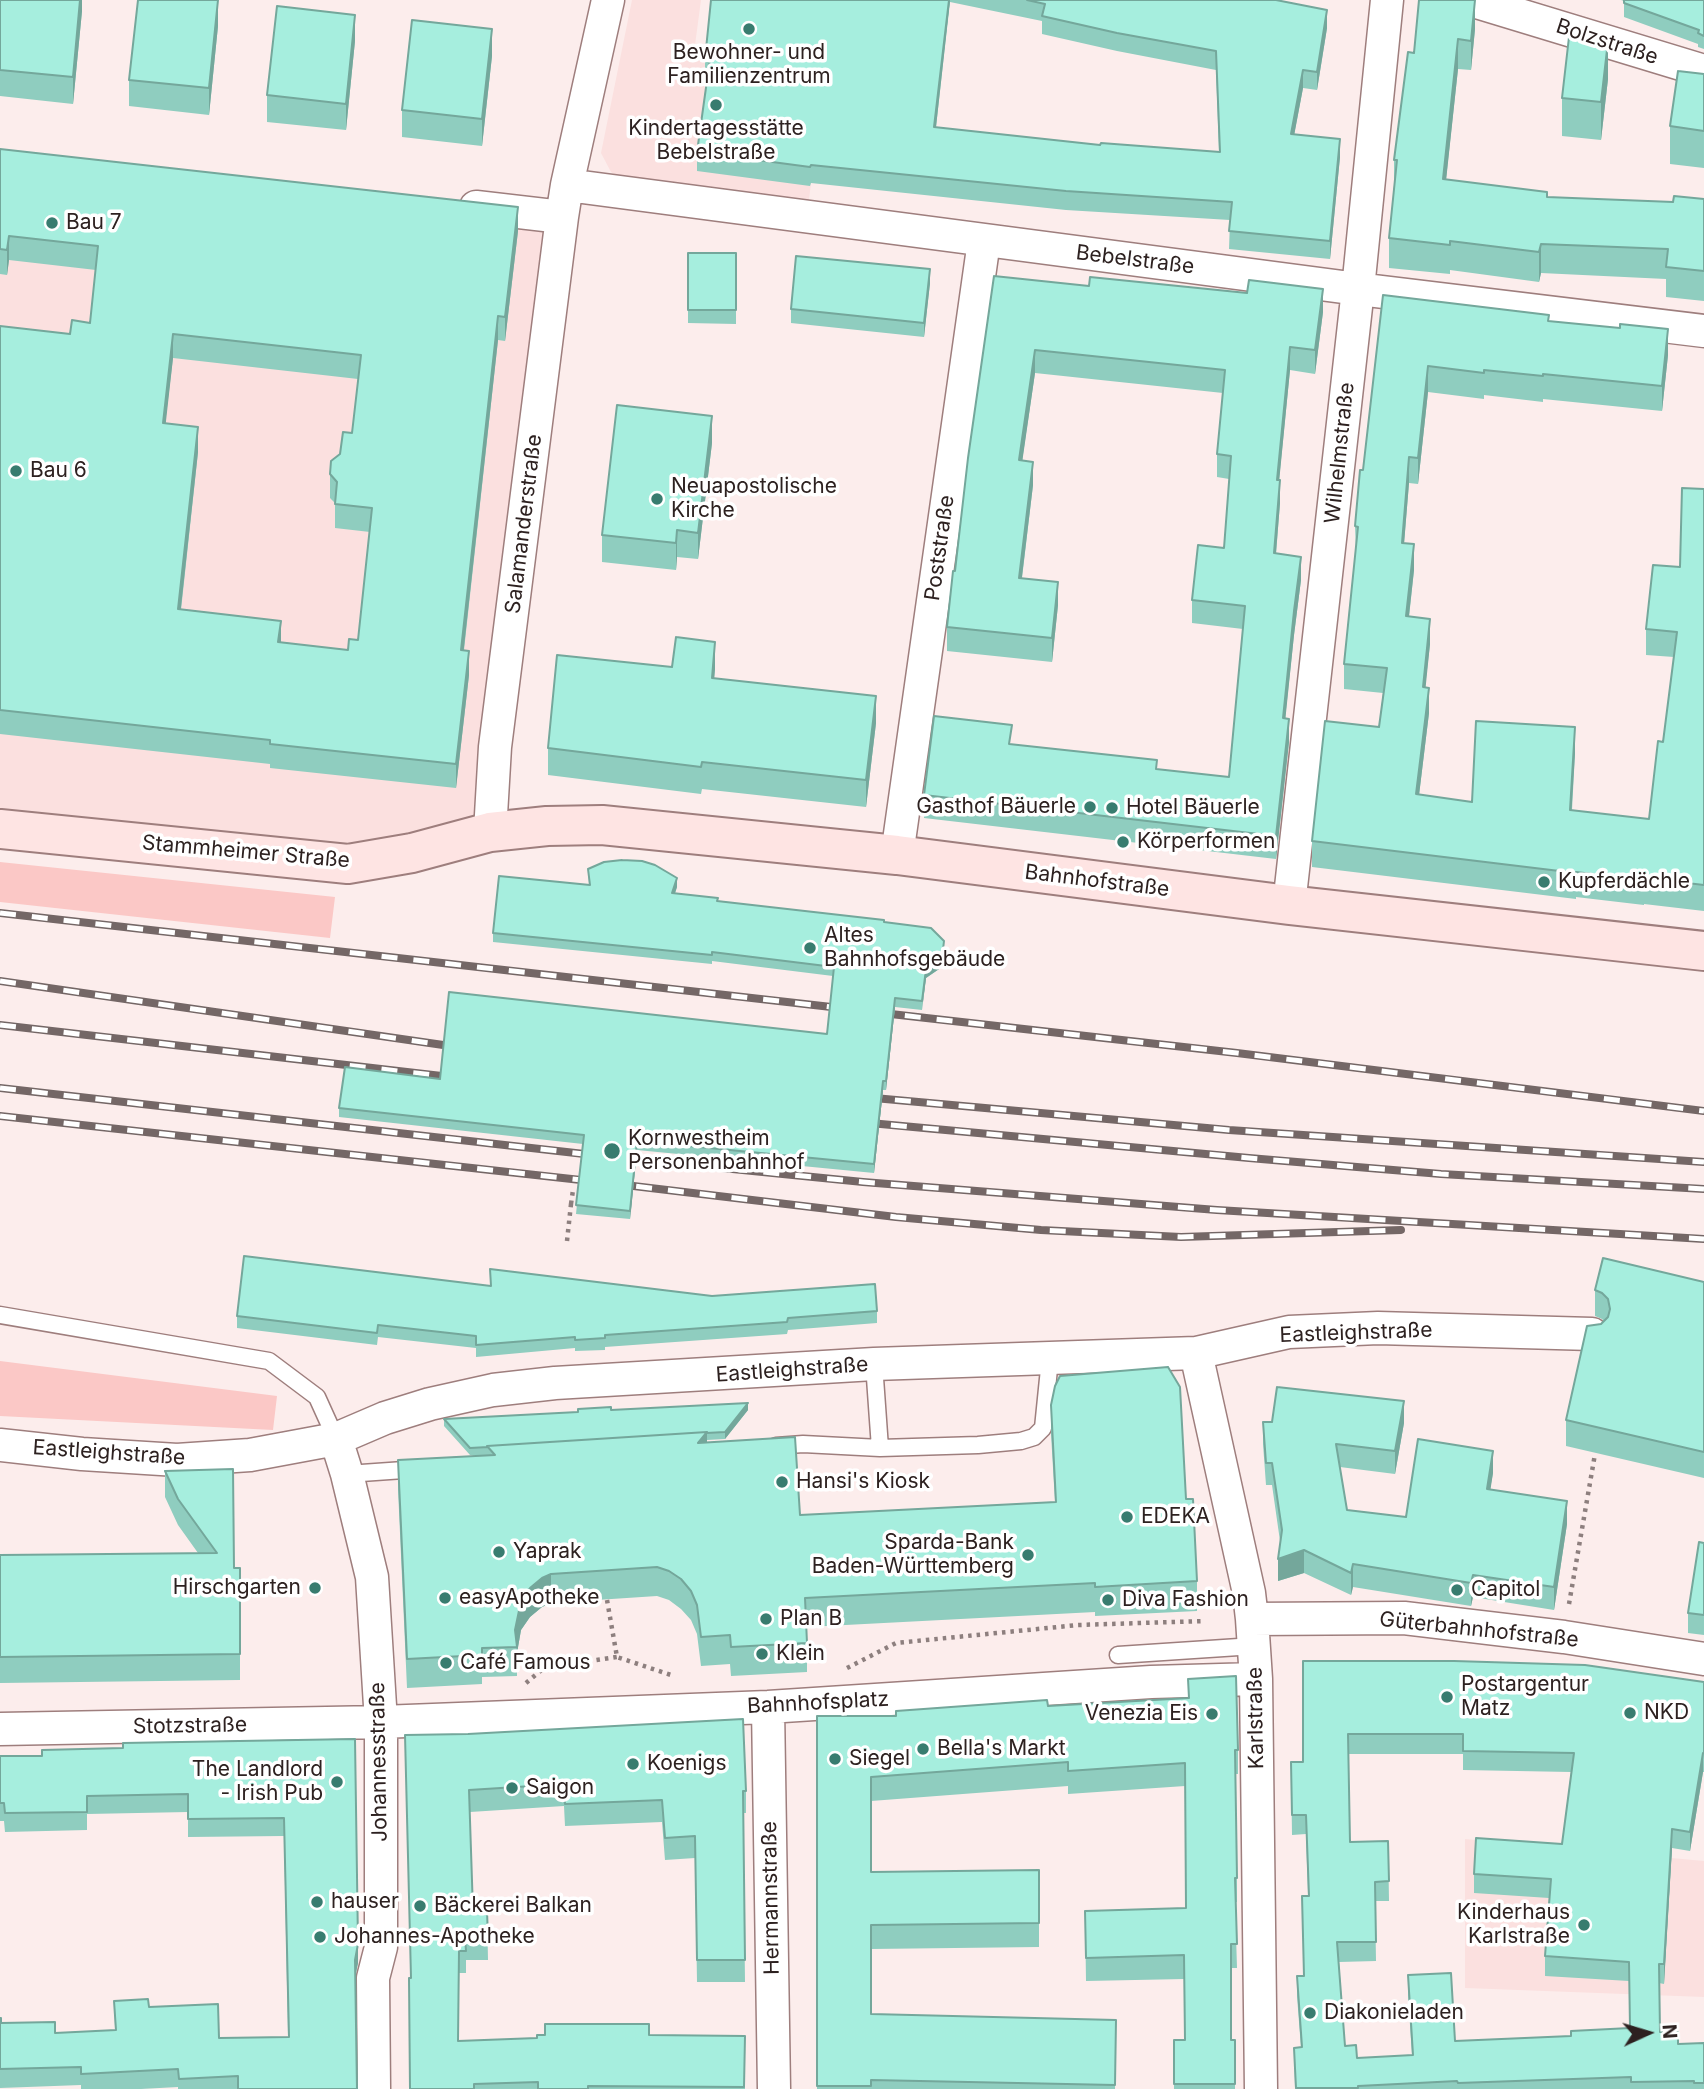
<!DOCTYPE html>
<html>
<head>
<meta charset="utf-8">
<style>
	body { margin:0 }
	#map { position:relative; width:1704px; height:2089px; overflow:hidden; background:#fcedec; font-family:Inter,sans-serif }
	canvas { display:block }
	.north { position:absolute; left:1613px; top:1998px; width:70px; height:70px; -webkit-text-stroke:5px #fff; paint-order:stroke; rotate:86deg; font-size:19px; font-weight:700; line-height:28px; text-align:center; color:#2d2120 }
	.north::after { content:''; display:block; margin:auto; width:24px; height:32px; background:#2d2120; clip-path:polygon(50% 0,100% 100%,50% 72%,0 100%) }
</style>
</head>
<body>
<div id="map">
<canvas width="1704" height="2089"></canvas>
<div class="north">N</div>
</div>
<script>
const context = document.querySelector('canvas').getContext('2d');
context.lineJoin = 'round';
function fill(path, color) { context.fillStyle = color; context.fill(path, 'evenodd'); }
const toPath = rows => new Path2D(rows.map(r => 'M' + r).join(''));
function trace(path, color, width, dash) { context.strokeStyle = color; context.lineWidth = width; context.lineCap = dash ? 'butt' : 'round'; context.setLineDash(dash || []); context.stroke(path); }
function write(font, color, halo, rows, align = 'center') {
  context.font = font + ' Inter,sans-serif'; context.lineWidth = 7; context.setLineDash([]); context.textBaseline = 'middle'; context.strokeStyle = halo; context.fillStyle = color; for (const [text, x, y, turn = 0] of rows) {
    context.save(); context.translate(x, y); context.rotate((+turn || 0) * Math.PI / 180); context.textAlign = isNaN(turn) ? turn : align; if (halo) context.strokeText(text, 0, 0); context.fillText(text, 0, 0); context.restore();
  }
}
fill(toPath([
	[632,0,701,0,695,45,708,47,823,90,808,207,625,181,611,172,601,153],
	[0,156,571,222,475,837,348,855,256,838,0,810],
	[1465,1839,1704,1861,1704,1997,1465,1988]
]), '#fbe0df');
fill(toPath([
	[0,862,335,897,330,938,0,902],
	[0,1361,277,1396,273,1430,0,1416]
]), '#fbc8c6');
const lane = toPath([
	[0,1315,269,1361,317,1397,336,1439],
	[776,1446,803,1444,880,1448,874,1364],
	[880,1448,978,1445,1021,1441,1034,1437,1043,1428,1050,1359],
	[347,1474,418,1469],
	[1118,1655,1254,1646]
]);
const street = toPath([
	[1470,0,1704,71],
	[567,185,1358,289,1704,331],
	[476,207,562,217],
	[490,832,495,747,562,217,567,185,608,0],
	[897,855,984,241],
	[1289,905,1358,289,1387,0],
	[1196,1353,1249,1593,1252,1619,1256,1679,1261,2089],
	[336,1439,347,1474,372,1577,381,1722,381,1947,373,1978,374,2089],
	[0,1445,82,1454,177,1460,250,1455,336,1439,385,1418,430,1404,493,1390,555,1383,874,1364,1196,1353,1289,1332,1378,1328,1592,1334],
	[1252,1619,1404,1618,1564,1637,1704,1659],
	[768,1707,774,2089],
	[0,1729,381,1722,768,1707,1151,1682,1256,1679]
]);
const secondary = toPath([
	[0,829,348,864,412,853,490,832,547,826,602,825,897,855,1289,905,1704,951]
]);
trace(lane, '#9e7e7d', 19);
trace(street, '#9e7e7d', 35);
trace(secondary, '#9e7e7d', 42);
trace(toPath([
	[571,1204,573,1190],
	[567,1241,571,1204,577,1204],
	[607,1600,617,1657,674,1676],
	[1569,1604,1595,1454],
	[847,1668,896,1643,1078,1625,1205,1621],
	[526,1683,544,1668,617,1657]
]), '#8d7f7e', 4.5, [3.5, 5]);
trace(lane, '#fff', 16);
trace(street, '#fff', 32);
trace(secondary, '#fee4e3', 38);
const rail = toPath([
	[0,913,849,1009],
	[0,981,464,1048],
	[873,1012,1237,1053,1704,1111],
	[0,1025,459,1078],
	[0,1088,602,1156,863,1182,1217,1210,1704,1239],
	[863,1097,1229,1130,1704,1162],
	[0,1116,608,1183,896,1217,1041,1230,1181,1237,1401,1230],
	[859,1122,1249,1158,1441,1174,1704,1189]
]);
trace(rail, '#746766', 8);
trace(rail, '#fff', 5, [16]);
fill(toPath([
	[0,0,82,0,82,11,73,104,0,96],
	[711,0,1276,0,1327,28,1317,90,1303,88,1294,135,1340,157,1330,259,1229,249,1230,220,1066,210,811,183,810,186,697,171,697,152,707,77,705,77,705,59],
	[950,2,1042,21,1042,34,1117,51,1216,70,1219,152,1100,145,936,127],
	[1621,0,1704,0,1704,49,1698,47,1698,44,1624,17,1624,1],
	[218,26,209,115,129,106,129,80],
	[1475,29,1471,70,1458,69,1446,179,1547,197,1673,202,1704,199,1704,301,1666,297,1666,279,1541,273,1539,282,1450,270,1450,274,1389,268,1389,238,1394,186,1394,160,1414,53],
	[355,41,346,130,267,122,267,95],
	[492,56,482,146,402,137,402,110],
	[1704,74,1704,168,1670,164,1670,126],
	[1608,79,1601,140,1562,136,1562,98],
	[0,149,518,231,505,341,498,340,464,650,469,675,456,788,270,768,270,764,0,734,0,326,70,334,90,323,96,270,9,260,7,275,0,274],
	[173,358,358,379,352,433,330,474,330,498,335,503,335,528,370,532,358,640,348,650,281,642,181,610,198,452,165,424],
	[688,253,736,253,736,324,688,323],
	[994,276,1323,312,1315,374,1290,370,1279,480,1280,503,1276,554,1301,580,1294,635,1285,719,1289,742,1276,859,924,818,924,795,1012,744,1157,769,1229,777,1243,629,1192,623,1192,600,1224,548,1229,479,1217,477,1217,454,1223,393,1035,373,1022,461,1033,485,1022,578,1058,605,1052,662,947,651,947,627],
	[930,283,924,337,791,323,791,309],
	[1383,295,1549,321,1668,355,1662,411,1543,399,1543,402,1484,395,1484,399,1428,392,1418,484,1409,483,1404,543,1414,570,1409,617,1430,644,1425,687,1429,713,1419,795,1472,802,1575,753,1572,810,1649,819,1663,742,1674,657,1646,655,1646,629,1680,567,1704,489,1704,911,1644,904,1644,905,1576,897,1576,899,1312,867,1312,841,1379,727,1383,693,1344,689,1344,664,1356,552,1355,526,1363,470],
	[712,443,698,559,677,557,676,570,602,562,602,535],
	[672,667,715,669,714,678,876,723,866,807,702,789,701,794,548,775,548,748],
	[588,869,677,887,675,893,717,901,884,923,944,950,942,967,926,978,922,1010,895,1007,886,1090,883,1090,874,1173,637,1150,630,1219,576,1214,583,1144,339,1117,339,1108,440,1079,827,1034,833,976,712,961,712,964,493,942,493,933,589,885],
	[490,1269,712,1296,877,1311,877,1323,788,1330,787,1334,605,1347,605,1350,575,1351,575,1348,476,1357,476,1348,378,1337,377,1345,237,1328,237,1316,490,1286],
	[1704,1282,1704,1478,1566,1446,1566,1420,1601,1324,1604,1321,1602,1319,1595,1316,1595,1290],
	[1051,1405,1186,1499,1197,1581,1197,1611,1095,1616,1095,1612,807,1627,807,1672,731,1676,730,1664,701,1666,697,1634,691,1620,681,1609,669,1600,657,1596,551,1603,542,1607,530,1617,521,1630,517,1653,517,1676,482,1677,482,1684,407,1688,398,1489,398,1460,487,1455,470,1455,444,1426,444,1419,611,1410,748,1410,725,1439,707,1440,707,1442,800,1515,1055,1502,1051,1434],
	[1263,1422,1404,1423,1395,1474,1340,1467,1347,1510,1406,1517,1493,1473,1490,1489,1567,1524,1554,1610,1473,1597,1471,1606,1353,1587,1351,1595,1304,1573,1278,1581,1280,1541,1272,1485,1266,1485,1263,1444],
	[165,1471,234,1568,240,1568,240,1680,0,1683,0,1555,198,1553,178,1525,165,1497],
	[1704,1543,1704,1635,1688,1633,1688,1613],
	[1303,1661,1704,1682,1704,1772,1703,1772,1690,1851,1672,1848,1664,1984,1659,1983,1660,2032,1678,2044,1704,2043,1704,2089,1295,2089,1294,2048,1301,2048,1297,1996,1297,1976,1304,1976,1308,1896,1306,1834,1292,1835,1291,1762,1303,1762],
	[1348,1754,1463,1754,1463,1770,1571,1772,1562,1844,1474,1874,1474,1893,1549,1898,1545,1956,1545,1976,1629,1981,1630,2028,1571,2036,1455,2041,1408,1975,1408,1995,1412,2055,1357,2058,1345,2046,1339,1962,1376,1961,1375,1901,1389,1901,1388,1841,1350,1842],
	[1188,1679,1238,1750,1238,1774,1235,1774,1237,1878,1237,1902,1235,1902,1237,1968,1231,1968,1231,2040,1235,2040,1235,2089,1174,2089,1174,2040,1185,2040,1184,1979,1086,1981,1085,1911,1186,1908,1185,1786,1068,1794,1068,1786,871,1801,871,1872,1039,1923,1039,1947,871,1949,871,2014,1116,2020,1115,2089,817,2089,817,1716,896,1716,1188,1698],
	[405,1735,746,1791,746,1813,743,1813,745,1982,697,1982,695,1858,665,1860,662,1822,565,1826,564,1806,470,1812,473,1911,487,1911,488,1960,466,1960,466,1973,459,1973,459,2041,649,2035,745,2036,745,2089,410,2089,411,1978],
	[355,1739,358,1963,355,1976,357,2089,178,2089,178,2087,141,2089,81,2089,81,2085,0,2088,0,2018,1,2023,55,2033,115,2030,114,2001,149,2007,219,2038,288,2037,284,1836,188,1837,188,1812,87,1814,87,1830,5,1832,4,1821,0,1821,0,1756,42,1756,123,1748]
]), '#8fcdbf');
fill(toPath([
	[80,0,82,0,82,11,73,104,73,77],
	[218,0,218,26,209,115,209,88],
	[949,0,950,0,934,145,934,127],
	[1475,0,1475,29,1471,70,1471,41],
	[1327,10,1327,28,1317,90,1317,72],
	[355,15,355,41,346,130,346,104],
	[492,29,492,56,482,146,482,119],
	[1458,39,1458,69,1443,209,1443,179],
	[1608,41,1608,79,1601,140,1601,102],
	[1303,70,1303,88,1291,152,1291,134],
	[1340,139,1340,157,1330,259,1330,241],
	[518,207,518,231,505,341,505,317],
	[9,236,9,260,7,275,7,250],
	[1541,244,1541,273,1539,282,1539,252],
	[930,269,930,283,924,337,924,323],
	[1323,289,1323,312,1315,374,1315,350],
	[498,316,498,340,461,674,461,650],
	[1668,329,1668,355,1662,411,1662,386],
	[173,334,173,358,163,448,163,423],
	[1290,347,1290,370,1277,503,1277,480],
	[1035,350,1035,373,1019,484,1019,460],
	[1428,366,1428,392,1418,484,1418,458],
	[712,416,712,443,698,559,698,533],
	[198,427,198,452,178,634,178,609],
	[1409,457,1409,483,1402,569,1402,543],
	[1033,462,1033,485,1019,601,1019,578],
	[1280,480,1280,503,1274,577,1274,553],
	[677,530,677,557,676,570,676,543],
	[1414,544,1414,570,1406,642,1406,616],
	[1301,557,1301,580,1294,635,1283,742,1283,718,1294,611],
	[1058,582,1058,605,1052,662,1052,638],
	[1430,619,1430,644,1423,713,1423,687],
	[281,621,281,645,278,642],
	[715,642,715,669,712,705,712,678],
	[469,651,469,675,456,788,456,764],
	[1429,688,1429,713,1416,820,1416,794],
	[876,696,876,723,866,807,866,780],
	[1289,719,1289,742,1276,859,1276,836],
	[1575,727,1575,753,1570,835,1570,810],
	[677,878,677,887,672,902,672,893],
	[944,941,942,967,926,978,922,1010,926,969],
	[895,998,895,1007,886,1090,886,1081],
	[883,1081,883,1090,874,1173,874,1164],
	[637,1141,637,1150,630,1219,630,1211],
	[1404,1401,1404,1423,1395,1474,1395,1451],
	[748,1403,748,1410,725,1439,725,1432],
	[707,1432,707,1461,698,1443],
	[1493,1451,1493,1473,1487,1512,1487,1489],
	[1567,1501,1567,1524,1554,1610,1554,1587],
	[1304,1550,1304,1573,1278,1581,1278,1559],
	[1353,1564,1353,1587,1351,1595,1351,1573],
	[551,1574,551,1603,542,1607,530,1617,521,1630,517,1653,515,1630,521,1601,530,1588,542,1578],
	[1473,1575,1473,1597,1471,1606,1471,1583],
	[1703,1753,1703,1772,1690,1851,1690,1832],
	[1672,1829,1672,1848,1664,1984,1664,1964],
	[358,1944,358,1963,355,1978,355,1960]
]), '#74a79b');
const building = toPath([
	[0,0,80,0,73,77,0,70,0,0],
	[138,0,218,0,209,88,129,80,138,0],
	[711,0,949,0,934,127,1100,145,1101,143,1220,152,1216,51,1117,33,1042,16,1045,4,1027,0,1276,0,1327,10,1317,72,1303,70,1291,134,1340,139,1330,241,1229,231,1232,202,1066,191,811,165,810,167,697,152,710,59,705,59,711,0],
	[1419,0,1475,0,1471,41,1458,39,1443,179,1547,192,1547,197,1673,202,1674,196,1704,199,1704,271,1666,267,1668,249,1541,244,1539,252,1450,241,1450,245,1389,238,1397,160,1394,160,1408,52,1414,53,1419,0],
	[1624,0,1704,0,1704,36,1698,33,1699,30,1624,3,1624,0],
	[277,6,355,15,346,104,267,95,277,6],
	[412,20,492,29,482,119,402,110,412,20],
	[1569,37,1608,41,1601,102,1562,98,1569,37],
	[1678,71,1704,74,1704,131,1670,126,1678,71],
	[0,149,518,207,505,317,498,316,461,650,469,651,456,764,270,744,270,740,0,710,0,326,70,334,72,320,90,323,98,246,9,236,7,250,0,249,0,149],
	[173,334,361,355,352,433,343,432,340,454,331,461,330,474,337,482,335,504,372,508,358,640,349,639,348,650,278,642,281,621,178,609,198,427,163,423,173,334],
	[688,253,736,253,736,310,688,310,688,253],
	[796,256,930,269,924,323,791,309,796,256],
	[994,276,1089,286,1090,277,1247,293,1249,280,1323,289,1315,350,1290,347,1277,480,1280,480,1274,553,1301,557,1294,611,1283,718,1289,719,1276,836,924,795,934,716,1012,725,1009,744,1157,760,1156,769,1229,777,1245,606,1192,600,1198,545,1224,548,1231,456,1217,454,1225,370,1035,350,1019,460,1033,462,1019,578,1058,582,1052,638,947,627,953,571,955,571,968,458,994,276],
	[1383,295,1549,315,1548,321,1620,328,1620,324,1668,329,1662,386,1543,374,1543,376,1484,370,1484,373,1428,366,1418,458,1409,457,1402,543,1414,544,1406,616,1430,619,1423,687,1429,688,1416,794,1472,802,1476,721,1575,727,1570,810,1649,819,1658,741,1663,742,1677,632,1646,629,1653,565,1680,567,1682,488,1704,489,1704,885,1644,878,1644,880,1576,872,1576,873,1312,841,1325,721,1379,727,1387,668,1344,664,1358,527,1355,526,1360,470,1363,470,1383,295],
	[617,405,712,416,698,533,677,530,676,543,602,535,617,405],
	[676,637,715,642,712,678,876,696,866,780,702,762,701,767,548,748,557,655,672,667,676,637],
	[622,860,642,861,655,865,677,878,672,893,718,898,717,901,884,920,884,922,931,928,944,941,942,958,926,969,922,1001,895,998,886,1081,883,1081,874,1164,637,1141,630,1211,576,1205,584,1135,339,1108,345,1067,440,1079,449,992,827,1034,834,967,712,952,712,955,493,933,499,876,590,885,588,869,604,862,622,860],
	[244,1256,491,1286,490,1269,712,1296,875,1284,877,1311,788,1318,787,1322,605,1335,605,1338,575,1340,575,1337,476,1345,476,1336,378,1325,377,1333,237,1316,244,1256],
	[1603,1258,1704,1282,1704,1452,1566,1420,1587,1326,1601,1324,1608,1317,1610,1309,1608,1299,1602,1293,1595,1290,1603,1258],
	[1168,1367,1180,1387,1186,1499,1193,1499,1197,1581,1095,1587,1095,1583,805,1598,807,1643,731,1647,730,1635,701,1637,697,1605,691,1591,681,1579,669,1571,657,1567,551,1574,542,1578,530,1588,521,1601,515,1630,517,1647,482,1648,482,1655,407,1659,398,1460,495,1455,487,1446,707,1432,698,1443,795,1437,800,1515,1056,1502,1051,1405,1055,1386,1060,1376,1168,1367],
	[1277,1387,1404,1401,1395,1451,1336,1444,1347,1510,1406,1517,1418,1439,1493,1451,1487,1489,1567,1501,1554,1587,1473,1575,1471,1583,1353,1564,1351,1573,1304,1550,1278,1559,1282,1530,1272,1463,1266,1463,1263,1422,1272,1422,1277,1387],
	[748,1403,725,1432,706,1433,707,1432,487,1446,488,1447,470,1448,444,1419,578,1412,578,1409,611,1407,611,1410,748,1403],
	[233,1469,234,1568,240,1568,240,1654,0,1657,0,1555,217,1553,178,1499,165,1471,233,1469],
	[1699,1542,1704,1543,1704,1615,1688,1613,1699,1542],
	[1303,1661,1454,1661,1585,1665,1704,1682,1704,1753,1703,1753,1690,1832,1672,1829,1664,1964,1659,1964,1660,2032,1678,2032,1678,2044,1704,2043,1704,2083,1694,2083,1694,2081,1631,2082,1631,2077,1458,2083,1457,2081,1358,2086,1358,2088,1296,2088,1294,2048,1302,2047,1297,1976,1304,1976,1302,1896,1309,1896,1306,1815,1292,1815,1291,1762,1303,1762,1303,1661],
	[1348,1734,1463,1734,1463,1751,1574,1753,1562,1844,1476,1838,1474,1874,1551,1879,1545,1956,1629,1962,1630,2028,1571,2031,1571,2036,1455,2041,1451,1973,1408,1975,1413,2055,1357,2058,1356,2045,1345,2046,1337,1942,1376,1942,1375,1882,1389,1881,1388,1841,1350,1842,1348,1734],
	[1236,1676,1238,1750,1235,1750,1237,1878,1235,1878,1237,1944,1231,1944,1231,2040,1235,2040,1235,2084,1174,2084,1174,2040,1185,2040,1184,1955,1086,1958,1085,1911,1186,1908,1185,1763,1068,1771,1068,1762,871,1777,871,1872,1039,1870,1039,1923,871,1925,871,2014,1116,2020,1115,2085,871,2080,871,2086,817,2086,817,1716,896,1716,896,1711,1047,1700,1048,1706,1189,1698,1188,1679,1236,1676],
	[743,1719,746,1791,743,1791,745,1960,697,1960,695,1836,665,1838,662,1800,565,1804,564,1784,469,1790,473,1911,487,1911,488,1938,465,1938,466,1951,459,1951,458,2041,537,2038,537,2035,545,2035,545,2024,649,2024,649,2035,745,2036,744,2087,588,2086,588,2089,538,2089,538,2082,474,2084,474,2089,410,2089,409,1978,411,1978,405,1735,468,1734,743,1719],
	[355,1739,358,1944,355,1960,357,2089,238,2089,238,2076,179,2079,178,2069,81,2074,81,2067,0,2069,0,2018,1,2018,1,2023,55,2022,55,2033,116,2030,114,2001,148,1999,149,2007,218,2004,219,2038,289,2037,284,1818,188,1819,188,1794,87,1796,87,1812,5,1813,4,1803,0,1803,0,1756,42,1756,42,1750,123,1748,123,1743,355,1739]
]);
fill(building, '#a6eede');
trace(building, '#74a79b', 2);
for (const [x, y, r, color] of [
	[749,29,7,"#387c6f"],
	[716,105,7,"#387c6f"],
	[52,223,7,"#387c6f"],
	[16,471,7,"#387c6f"],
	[657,499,7,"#387c6f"],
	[1090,807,7,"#387c6f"],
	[1112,808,7,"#387c6f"],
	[1123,842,7,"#387c6f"],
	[1544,882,7,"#387c6f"],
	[810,948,7,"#387c6f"],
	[612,1151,9,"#387c6f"],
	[782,1482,7,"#387c6f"],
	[1127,1517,7,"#387c6f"],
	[499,1552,7,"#387c6f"],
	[1028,1555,7,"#387c6f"],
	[315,1588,7,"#387c6f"],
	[1457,1590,7,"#387c6f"],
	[445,1598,7,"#387c6f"],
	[1108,1600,7,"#387c6f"],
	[766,1619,7,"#387c6f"],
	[762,1654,7,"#387c6f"],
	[446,1663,7,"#387c6f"],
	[1447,1697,7,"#387c6f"],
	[1630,1713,7,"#387c6f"],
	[1212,1714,7,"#387c6f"],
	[923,1749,7,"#387c6f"],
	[835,1759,7,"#387c6f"],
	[633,1764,7,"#387c6f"],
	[337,1782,7,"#387c6f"],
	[512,1788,7,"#387c6f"],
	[317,1902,7,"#387c6f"],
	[420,1906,7,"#387c6f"],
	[1584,1925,7,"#387c6f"],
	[320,1937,7,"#387c6f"],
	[1310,2013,7,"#387c6f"]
]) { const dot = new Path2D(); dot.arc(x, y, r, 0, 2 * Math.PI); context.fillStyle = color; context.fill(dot); trace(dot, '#fff', 2.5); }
write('21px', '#2d2120', '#fff', [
	["Bolzstraße",1607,42,18],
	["Bebelstraße",1135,260,7],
	["Wilhelmstraße",1340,453,-84],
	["Salamanderstraße",524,524,-83],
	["Poststraße",940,548,-82],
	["Stammheimer Straße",246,852,5],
	["Bahnhofstraße",1097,881,7],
	["Eastleighstraße",1356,1333,-2],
	["Eastleighstraße",792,1370,-4],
	["Eastleighstraße",109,1453,4],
	["Güterbahnhofstraße",1479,1630,6],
	["Bahnhofsplatz",818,1703,-3],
	["Karlstraße",1256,1718,-91],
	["Stotzstraße",190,1726,-1],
	["Johannesstraße",379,1762,-91],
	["Hermannstraße",771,1898,-91]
]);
write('21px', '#2d2120', '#fff', [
	["Bewohner- und",749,53,"center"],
	["Familienzentrum",749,77,"center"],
	["Kindertagesstätte",716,129,"center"],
	["Bebelstraße",716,153,"center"],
	["Bau 7",66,223],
	["Bau 6",30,471],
	["Neuapostolische",671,487],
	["Kirche",671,511],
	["Gasthof Bäuerle",1076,807,"right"],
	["Hotel Bäuerle",1126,808],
	["Körperformen",1137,842],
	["Kupferdächle",1558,882],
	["Altes",824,936],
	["Bahnhofsgebäude",824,960],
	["Kornwestheim",628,1139],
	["Personenbahnhof",628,1163],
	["Hansi's Kiosk",796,1482],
	["EDEKA",1141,1517],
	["Sparda-Bank",1014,1543,"right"],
	["Baden-Württemberg",1014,1567,"right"],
	["Yaprak",513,1552],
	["Hirschgarten",301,1588,"right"],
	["Capitol",1471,1590],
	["easyApotheke",459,1598],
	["Diva Fashion",1122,1600],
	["Plan B",780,1619],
	["Klein",776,1654],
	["Café Famous",460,1663],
	["Postargentur",1461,1685],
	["Matz",1461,1709],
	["NKD",1644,1713],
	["Venezia Eis",1198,1714,"right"],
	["Bella's Markt",937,1749],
	["Siegel",849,1759],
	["Koenigs",647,1764],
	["The Landlord",323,1770,"right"],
	["- Irish Pub",323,1794,"right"],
	["Saigon",526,1788],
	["hauser",331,1902],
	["Bäckerei Balkan",434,1906],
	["Kinderhaus",1570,1913,"right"],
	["Karlstraße",1570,1937,"right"],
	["Johannes-Apotheke",334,1937],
	["Diakonieladen",1324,2013]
], 'left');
</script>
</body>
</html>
